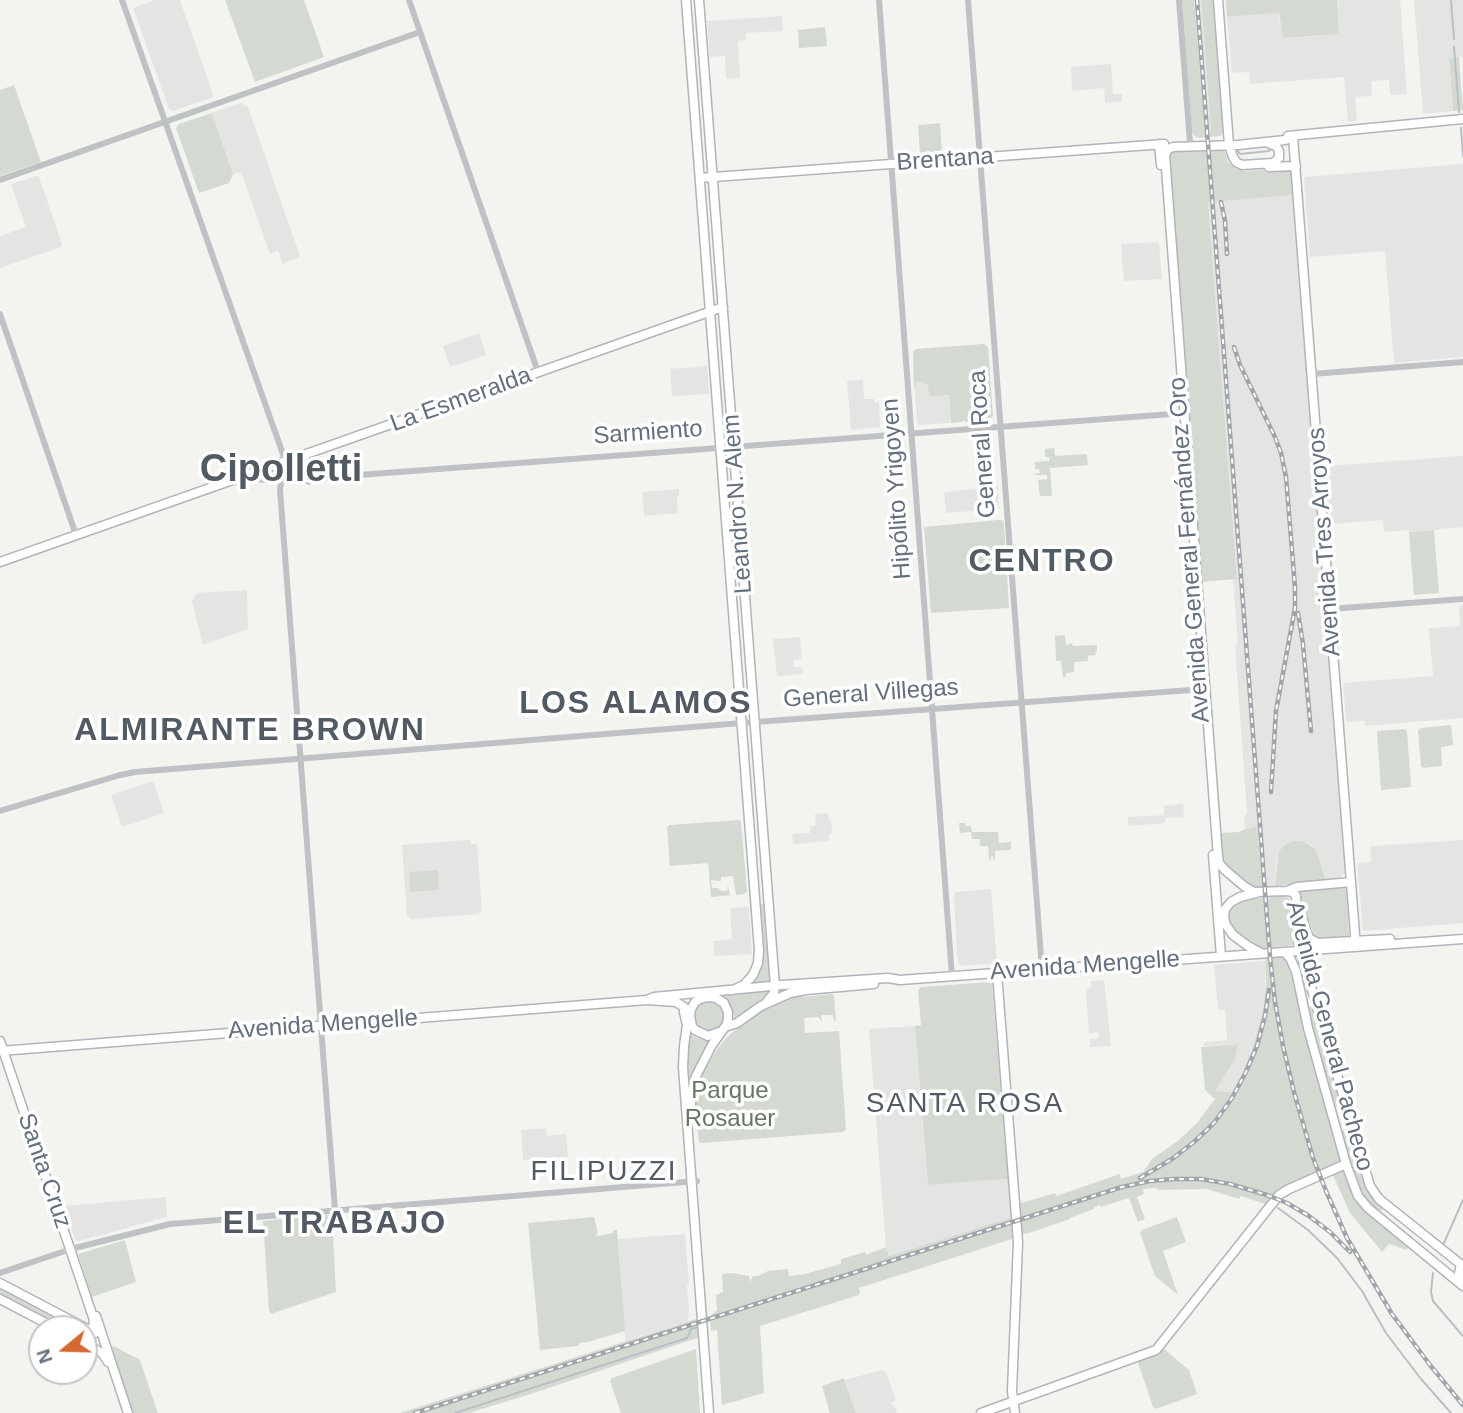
<!DOCTYPE html>
<html>
<head>
<meta charset="utf-8">
<style>
	body { margin:0 }
	#map { position:relative; width:1463px; height:1413px; overflow:hidden; background:#f3f4f0; font-family:Arial,sans-serif }
	canvas { display:block }
	.north { position:absolute; left:28px; top:1315px; width:70px; height:70px; box-sizing:border-box; background:#fff; border:2px solid #c1c6cb; border-radius:50%; rotate:251deg; font-size:19px; font-weight:700; line-height:28px; text-align:center; color:#65707e }
	.north::after { content:''; display:block; margin:auto; width:24px; height:32px; background:#d36931; clip-path:polygon(50% 0,100% 100%,50% 72%,0 100%) }
</style>
</head>
<body>
<div id="map">
<canvas width="1463" height="1413"></canvas>
<div class="north">N</div>
</div>
<script>
const context = document.querySelector('canvas').getContext('2d');
context.lineJoin = 'round';
function fill(path, color) { context.fillStyle = color; context.fill(path, 'evenodd'); }
const toPath = rows => new Path2D(rows.map(r => 'M' + r).join(''));
function trace(path, color, width, dash) { context.strokeStyle = color; context.lineWidth = width; context.lineCap = dash ? 'butt' : 'round'; context.setLineDash(dash || []); context.stroke(path); }
function write(font, color, halo, rows, align = 'center') {
  context.font = font + ' Arial,sans-serif'; context.lineWidth = 7; context.setLineDash([]); context.textBaseline = 'middle'; context.strokeStyle = halo; context.fillStyle = color; for (const [text, x, y, turn = 0] of rows) {
    context.save(); context.translate(x, y); context.rotate((+turn || 0) * Math.PI / 180); context.textAlign = isNaN(turn) ? turn : align; if (halo) context.strokeText(text, 0, 0); context.fillText(text, 0, 0); context.restore();
  }
}
fill(toPath([
	[155,0,180,0,214,97,173,111,169,109,133,8],
	[1194,0,1201,0,1211,132,1204,132],
	[1337,0,1400,0,1407,94,1390,95,1389,80,1371,81,1372,96,1355,97,1357,121,1348,122,1344,77,1250,84,1249,72,1232,73,1227,17,1279,13,1280,26,1282,26,1284,38,1339,34],
	[1414,0,1463,0,1463,57,1449,59,1453,111,1423,114],
	[782,16,783,31,746,33,746,40,738,41,740,78,726,79,725,56,710,57,707,21],
	[1111,64,1113,94,1122,94,1122,101,1105,103,1104,88,1072,91,1071,67],
	[241,103,248,107,300,256,298,258,283,264,278,251,270,254,241,172,233,174,212,113],
	[1463,164,1463,357,1394,363,1385,251,1310,257,1304,177],
	[36,176,39,177,62,244,61,247,0,268,0,236,26,227,11,184],
	[1295,195,1345,866,1345,872,1340,878,1326,881,1318,855,1314,848,1311,845,1298,841,1294,841,1285,845,1277,858,1275,886,1263,887,1257,828,1245,829,1244,817,1247,813,1235,645,1238,644,1233,579,1237,578,1208,201],
	[1157,242,1157,243,1159,243,1162,279,1124,281,1121,244],
	[479,333,486,355,450,367,443,346],
	[707,366,709,394,672,396,670,369],
	[948,377,951,423,919,425,917,423,914,379],
	[863,380,864,399,874,399,875,403,879,402,880,427,851,430,847,381],
	[1463,456,1463,527,1409,532,1409,530,1384,532,1383,520,1331,524,1326,466],
	[998,486,999,509,946,513,944,492],
	[679,489,679,496,677,497,678,513,644,516,642,492],
	[247,590,248,629,203,645,192,601,197,593],
	[1463,605,1463,718,1365,726,1365,721,1346,722,1343,683,1433,676,1429,628,1460,626,1459,606],
	[800,637,802,659,793,660,794,667,802,667,803,674,777,676,773,639],
	[153,781,164,813,122,827,111,795],
	[1183,804,1184,817,1165,818,1165,823,1128,826,1128,817,1164,815,1164,806],
	[828,813,829,820,831,820,832,830,831,834,829,834,829,841,793,844,792,834,810,833,810,827,816,825,815,814],
	[470,840,471,844,477,844,482,910,478,914,411,919,407,916,402,845],
	[1463,840,1463,923,1363,931,1357,863,1371,862,1370,846],
	[991,889,997,963,961,966,959,964,957,955,954,894,955,894,955,892],
	[749,907,752,954,714,956,713,941,732,939,730,908],
	[1265,961,1265,1000,1250,1056,1232,1092,1214,1091,1235,1059,1238,1044,1204,1046,1204,1042,1227,1040,1225,1010,1218,1010,1214,965],
	[1104,980,1111,1046,1090,1047,1090,1039,1097,1039,1099,1035,1099,1032,1089,1033,1086,989,1091,988,1091,981],
	[915,1026,928,1185,1008,1179,1011,1216,1009,1218,889,1256,886,1247,869,1029],
	[546,1128,547,1136,566,1134,568,1157,523,1160,521,1130],
	[166,1197,167,1217,79,1241,75,1239,64,1206],
	[685,1234,689,1284,687,1285,689,1309,688,1321,625,1341,618,1239],
	[882,1370,886,1372,896,1400,891,1403,892,1405,894,1405,897,1413,856,1413,845,1380]
]), '#e4e5e3');
fill(toPath([
	[225,0,304,0,324,57,255,82],
	[1182,0,1194,0,1205,132,1211,131,1201,0,1213,0,1224,130,1222,135,1219,136,1199,138,1195,136,1192,132],
	[1226,0,1337,0,1339,34,1283,38,1279,13,1227,17],
	[825,27,827,46,799,48,798,30],
	[1459,57,1463,110,1453,111,1449,58],
	[14,85,41,162,0,176,0,90],
	[212,113,233,174,229,183,199,193,176,128,179,124],
	[940,123,942,153,920,154,918,125],
	[1172,149,1224,149,1228,162,1236,169,1244,171,1283,168,1290,171,1292,175,1295,195,1208,202,1237,579,1200,582,1168,155],
	[984,344,988,347,993,416,990,419,966,422,964,420,962,422,951,423,949,395,929,396,928,384,924,384,924,382,916,382,916,387,914,387,913,352,915,349],
	[1054,448,1055,456,1087,454,1088,465,1050,468,1052,496,1040,496,1038,480,1047,479,1047,475,1034,475,1034,474,1040,473,1039,469,1035,469,1035,462,1049,461,1049,457,1045,457,1045,449],
	[999,520,1002,520,1004,523,1009,608,931,613,924,527],
	[1434,530,1439,593,1414,595,1409,532],
	[1063,635,1065,636,1066,645,1072,643,1073,646,1097,645,1097,651,1095,652,1096,655,1088,656,1088,661,1074,662,1074,672,1066,673,1066,677,1063,677,1061,661,1056,661,1055,636],
	[1451,725,1453,745,1441,747,1442,766,1423,768,1421,766,1418,730,1421,728],
	[1404,729,1407,731,1411,787,1381,790,1377,731],
	[739,820,741,822,747,891,744,894,736,895,733,876,721,877,721,881,711,880,712,888,718,888,721,891,727,891,728,886,730,895,711,897,708,863,670,866,667,828,669,825],
	[959,823,965,823,965,826,971,826,972,832,998,832,999,843,1011,842,1011,850,995,851,995,859,993,860,993,856,991,857,990,861,989,861,988,846,980,846,980,839,972,839,971,832,960,833],
	[1257,827,1263,887,1255,888,1248,886,1222,863,1219,833,1239,832,1245,829],
	[1293,841,1303,841,1314,848,1318,855,1326,881,1275,886,1279,851,1285,845],
	[438,870,439,890,410,892,409,872],
	[1343,887,1347,890,1349,938,1322,942,1312,938,1305,919,1302,900,1297,891],
	[1281,896,1289,898,1292,902,1295,945,1264,948,1257,947,1250,944,1232,930,1226,916,1231,905,1243,899],
	[762,904,765,905,771,983,749,985,754,978,759,905],
	[1281,956,1286,958,1291,967,1342,1160,1340,1163,1268,1205,1241,1196,1239,1199,1207,1189,1158,1190,1156,1188,1143,1189,1144,1194,1137,1197,1145,1219,1138,1222,1129,1198,1101,1207,1100,1205,1094,1207,1094,1209,1070,1218,1070,1219,1026,1234,1022,1233,1020,1229,1018,1204,1055,1193,1056,1196,1120,1174,1121,1179,1143,1172,1152,1159,1179,1140,1197,1123,1215,1099,1205,1090,1201,1047,1238,1044,1235,1059,1215,1091,1232,1092,1242,1073,1251,1053,1264,1005,1266,984,1265,957],
	[990,982,992,984,1008,1179,928,1185,915,1026,921,1025,918,990,921,987],
	[768,990,770,992,768,997,735,1019,731,1006,721,995],
	[802,994,802,997,832,994,834,996,836,1021,834,1021,833,1015,821,1015,822,1022,818,1017,804,1018,805,1033,839,1031,846,1130,843,1132,702,1143,699,1142,695,1108,696,1095,703,1073,718,1048,727,1037,755,1014,784,1000],
	'694 1016a15 15 0 1 1 30 0a15 15 0 1 1-30 0Z',
	[1312,1006,1314,1009,1341,1103,1339,1107,1336,1106,1329,1088,1308,1016,1308,1009],
	[692,1035,700,1039,712,1041,689,1081,687,1060,690,1036],
	[1346,1129,1349,1131,1368,1190,1374,1199,1383,1207,1382,1211,1368,1205,1364,1200,1354,1178,1354,1171,1342,1134,1343,1130],
	[1342,1169,1345,1169,1356,1197,1409,1246,1406,1250,1389,1244,1382,1252,1350,1213,1332,1173],
	[329,1215,332,1217,336,1292,271,1314,269,1310,263,1221],
	[1013,1215,1014,1235,1012,1239,859,1288,860,1293,859,1295,760,1326,764,1393,722,1405,717,1330,711,1331,710,1316,717,1310,716,1295,723,1292,722,1274,732,1273,749,1276,750,1282,753,1276,758,1276,768,1271,788,1269,789,1276,805,1274,841,1264,841,1259,865,1252,866,1255,886,1247,889,1256,1009,1218],
	[594,1217,598,1233,596,1234,597,1236,613,1233,613,1231,617,1230,625,1331,588,1342,579,1343,579,1346,540,1350,528,1223],
	[1177,1217,1186,1242,1163,1251,1178,1295,1155,1276,1140,1233,1142,1230],
	[125,1240,136,1282,92,1297,78,1254],
	[0,1287,77,1329,63,1329,0,1295],
	[699,1318,700,1337,534,1393,469,1413,400,1413],
	[114,1346,140,1360,158,1413,133,1413,110,1349,111,1347],
	[1163,1348,1189,1370,1197,1394,1156,1409,1153,1407,1138,1363,1140,1360,1158,1354],
	[696,1349,700,1413,621,1413,610,1381,612,1378],
	[844,1378,856,1413,830,1413,822,1386]
]), '#d4dad2');
trace(toPath([
	[1451,1,1454,39],
	[1454,47,1459,112],
	[1461,128,1463,156],
	[1236,148,1240,154,1269,151,1272,149],
	[1278,1208,1308,1230,1337,1258,1362,1291,1386,1333,1421,1379,1451,1413],
	[1444,1243,1463,1200],
	[1433,1273,1431,1292,1433,1301,1463,1336],
	[455,1413,687,1338,691,1329,698,1327]
]), '#b7c0c5', 2);
const major = toPath([
	[686,0,759,950,758,963,753,975,744,985,733,990],
	[699,0,775,986,774,993,765,1004],
	[1218,0,1229,145,1233,157,1236,162,1242,165,1273,163,1279,158,1279,151,1276,146,1268,143],
	[1288,136,1463,119],
	[1293,137,1285,140,1238,145,1173,147,1168,149,1165,155,1218,857,1219,863,1225,870,1245,887,1254,892,1287,891,1297,887,1351,882],
	[1293,137,1356,947],
	[1159,144,1161,165],
	[1269,167,1296,166],
	[700,178,1164,144],
	[306,455,302,459,300,464,303,475,309,479],
	[0,562,723,307],
	[1213,855,1221,956],
	[1287,891,1293,892,1296,896,1299,946,1370,1186,1379,1199,1463,1266],
	[1256,893,1240,897,1231,902,1225,909,1224,918,1226,925,1233,935,1248,946,1261,953],
	[1302,917,1306,932,1309,938,1317,943,1390,939],
	[1284,952,1290,958,1296,971,1308,1028,1346,1164,1358,1196,1368,1208,1463,1286],
	[997,973,1018,1242,1012,1391,1015,1413],
	[709,997,702,998,695,1002,691,1009,690,1016,692,1026,695,1030,708,1036,722,1031,727,1024,728,1018,728,1012,724,1003,716,998,710,997],
	[647,1000,654,997,782,985,888,978,900,980,1463,939],
	[684,1012,687,1025,684,1046,683,1067,709,1413],
	[725,1027,737,1023,761,1006,790,993,806,990,874,984],
	[0,1041,94,1320,93,1327,85,1338,87,1345],
	[0,1051,647,1000,676,1002,684,1007,690,1016],
	[691,1108,691,1095,696,1076,712,1045,722,1031],
	[1461,1265,1459,1273,1463,1279],
	[0,1283,95,1333],
	[0,1299,57,1329],
	[96,1316,128,1413],
	[84,1343,102,1353,108,1362],
	[981,1413,1156,1350,1279,1195,1289,1189,1346,1164]
]);
trace(major, '#b1b4b8', 11);
trace(toPath([
	[122,0,284,457,280,490,335,1210],
	[409,0,538,372],
	[879,0,952,976],
	[968,0,1042,969],
	[1179,0,1190,142],
	[0,180,420,32],
	[0,314,76,535],
	[1312,374,1463,362],
	[241,478,279,481,1185,413],
	[1330,609,1463,599],
	[0,811,120,775,135,772,742,723,1205,689],
	[0,1273,71,1249,170,1224,697,1181]
]), '#bfc2c5', 6);
trace(major, '#fff', 8);
const rail = toPath([
	[1197,0,1270,957,1275,1002,1283,1046,1294,1092,1313,1158,1326,1191,1347,1238,1392,1314,1430,1365,1463,1405],
	[1221,202,1225,221,1227,254],
	[1234,347,1240,365,1275,437,1281,453,1286,477,1295,587,1295,608,1276,711,1271,792],
	[1298,613,1303,644,1311,731],
	[1140,1178,1172,1159,1194,1142,1214,1123,1232,1098,1246,1072,1257,1046,1265,1016,1269,990],
	[415,1413,1122,1187,1150,1181,1174,1179,1201,1179,1230,1184,1267,1195,1287,1203,1309,1216,1330,1232,1350,1252]
]);
trace(rail, '#a1a5aa', 4.5);
trace(rail, '#fff', 2, [5]);
write('24px', '#65707e', '#fff', [
	["Brentana",945,160,-4],
	["La Esmeralda",461,400,-20],
	["Sarmiento",648,433,-4],
	["General Roca",983,444,-94],
	["Hipólito Yrigoyen",897,489,-94],
	["Leandro N. Alem",738,504,-94],
	["Avenida Tres Arroyos",1325,542,-94],
	["Avenida General Fernández Oro",1190,550,-94],
	["General Villegas",871,694,-4],
	["Avenida Mengelle",1085,966,-4],
	["Avenida Mengelle",323,1025,-4],
	["Avenida General Pacheco",1329,1036,75],
	["Santa Cruz",44,1171,71]
]);
write('24px', '#657663', '#fff', [
	["Parque",730,1091],
	["Rosauer",730,1119]
]);
context.letterSpacing = '2px';
write('28px', '#525a64', '#fff', [
	["SANTA ROSA",965,1104],
	["FILIPUZZI",604,1172]
]);
context.letterSpacing = '0px';
context.letterSpacing = '2px';
write('bold 32px', '#525a64', '#fff', [
	["CENTRO",1042,562],
	["LOS ALAMOS",636,704],
	["ALMIRANTE BROWN",250,731],
	["EL TRABAJO",335,1224]
]);
context.letterSpacing = '0px';
write('bold 38px', '#525a64', '#fff', [
	["Cipolletti",281,471]
]);
</script>
</body>
</html>
